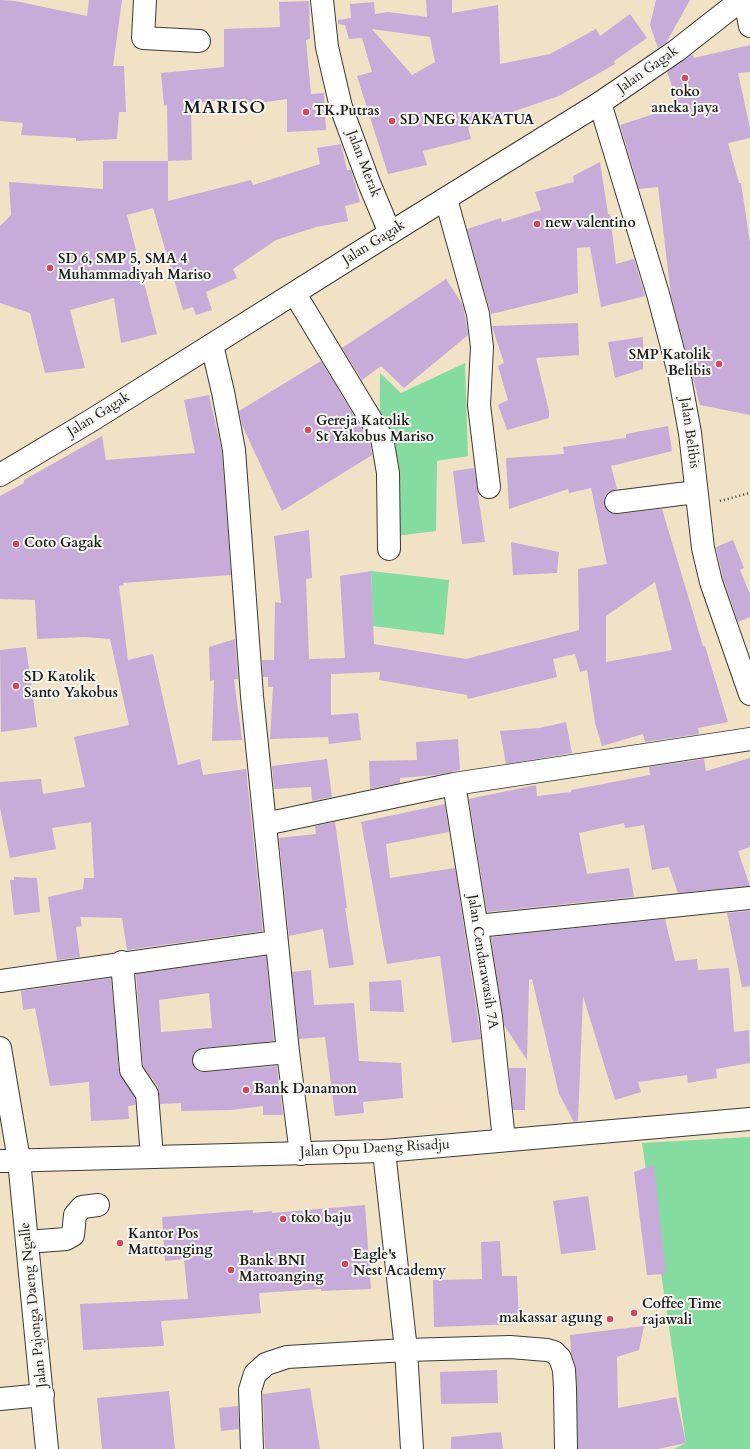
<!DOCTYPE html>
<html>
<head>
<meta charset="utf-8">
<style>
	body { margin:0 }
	canvas { display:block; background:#f1e1c5 }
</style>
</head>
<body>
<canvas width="750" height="1449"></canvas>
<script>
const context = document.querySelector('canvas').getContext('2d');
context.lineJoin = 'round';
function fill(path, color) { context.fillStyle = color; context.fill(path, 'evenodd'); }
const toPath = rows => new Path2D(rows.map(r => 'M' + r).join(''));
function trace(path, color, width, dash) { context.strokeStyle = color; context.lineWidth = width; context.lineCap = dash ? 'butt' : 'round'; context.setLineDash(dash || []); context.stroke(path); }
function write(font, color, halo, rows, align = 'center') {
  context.font = font + ' Cardo,serif'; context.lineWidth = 4; context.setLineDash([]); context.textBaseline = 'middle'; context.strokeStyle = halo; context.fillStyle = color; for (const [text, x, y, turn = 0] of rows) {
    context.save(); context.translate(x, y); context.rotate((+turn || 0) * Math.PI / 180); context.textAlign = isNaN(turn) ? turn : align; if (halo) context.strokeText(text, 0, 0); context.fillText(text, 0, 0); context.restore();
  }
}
fill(toPath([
	[465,363,468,456,437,461,436,531,379,538,380,373,401,393],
	[371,571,449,580,444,635,373,626],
	[750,1137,750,1449,674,1449,686,1443,642,1143]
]), '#84dca0');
fill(toPath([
	[0,0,15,1,87,16,89,0,122,0,113,66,124,66,126,112,119,112,117,139,76,141,76,138,21,135,23,123,0,121],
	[426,0,452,0,452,13,498,5,500,64,550,54,596,29,600,36,630,14,647,38,614,61,615,64,559,96,468,127,471,139,423,151,427,165,388,174,357,76,372,72,362,38,349,39,345,25,338,24,338,20,351,18,350,4,374,2,375,14,388,12,427,17],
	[372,29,430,37,435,62,412,75],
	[656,0,690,0,666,43,658,48,650,25],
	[309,1,310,39,306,40,311,94,324,93,326,130,287,132,287,99,239,106,238,99,191,103,192,160,168,161,167,105,164,106,161,73,224,67,224,29,280,27,279,2],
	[750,45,750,72,738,73,750,128,750,138,728,143,739,183,741,183,750,243,750,415,700,405,671,295,658,187,639,189,620,125,679,106,667,72,691,55,693,55,694,58],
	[341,144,347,170,351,170,360,202,345,206,348,221,316,227,276,240,233,269,237,278,206,292,212,310,196,315,193,307,183,310,153,208,127,215,157,334,121,343,114,298,70,310,85,368,45,373,30,313,0,303,0,226,11,215,9,182,103,189,103,161,168,161,168,201,251,180,253,185,320,164,317,148],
	[600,162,608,214,610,214,616,264,634,259,645,296,601,307,590,247,577,248,578,293,491,314,467,229,501,218,502,222,541,210,535,192,574,182,573,176],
	[446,279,463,305,468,335,404,388,381,366,362,380,342,348],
	[578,323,579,355,536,358,549,411,549,418,507,430,498,405,508,400,498,366,504,363,492,326],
	[643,337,643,369,615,378,608,342],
	[321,361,370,442,372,455,282,511,242,425,239,411],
	[209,395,222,452,231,575,123,583,124,585,119,586,128,660,153,654,178,765,200,759,203,775,246,769,263,931,127,950,122,918,80,917,82,926,76,927,80,957,57,960,48,897,83,889,84,878,94,878,91,822,52,828,56,849,10,858,0,808,0,782,41,779,43,794,85,787,74,737,129,725,110,639,85,637,37,639,35,600,0,599,0,496,24,483,24,480,102,436,106,460,195,453,184,400],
	[668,426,672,451,611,466,617,489,608,492,604,498,604,504,606,509,611,513,617,514,662,509,703,646,705,646,728,722,698,728,699,734,645,742,643,734,602,746,595,723,587,670,580,672,575,654,553,659,557,677,468,699,467,695,379,680,380,672,331,674,331,715,358,713,361,740,329,744,328,737,270,739,273,687,268,687,268,677,263,677,262,660,274,660,275,602,281,603,274,536,309,530,312,578,306,579,309,659,345,658,340,576,371,571,374,644,466,659,579,630,578,569,607,564,591,488,569,493,568,489,509,509,506,458,564,454,563,447,626,438,626,434],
	[655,582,672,650,606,662,606,616],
	[474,468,485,542,462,544,453,471],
	[733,540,744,568,740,570,750,594,750,617,738,622,723,578,716,547],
	[511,542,559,552,557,573,513,575],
	[235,639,238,679,234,679,242,740,212,741,214,680,210,681,209,647],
	[26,647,37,727,1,732,0,650],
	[566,722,572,753,506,764,500,731,539,728],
	[458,739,460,770,436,775,400,778,400,783,370,789,369,761,417,760,416,742],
	[750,758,750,847,738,851,750,886,678,893,669,867,652,870,644,825,625,828,624,823,579,833,587,874,629,868,634,897,487,912,469,799,536,785,537,796,571,792,571,790,650,775,649,767,704,759,706,771],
	[327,759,332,797,312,801,311,787,274,789,272,766],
	[445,804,449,832,386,844,390,878,455,868,481,1039,452,1043,440,956,387,964,361,822],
	[335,822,347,908,345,908,354,965,329,968,323,929,289,936,279,838,316,834,315,826],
	[14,877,37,878,40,912,14,915,10,880,14,880],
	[750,911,750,986,742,987,727,913],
	[665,919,675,961,697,959,698,970,729,968,734,1032,749,1030,750,1063,716,1069,717,1078,688,1083,687,1075,638,1082,641,1092,615,1100,583,996,578,1121,574,1122,559,1094,532,979,529,980,527,1060,504,1025,491,937],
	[266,956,274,1041,202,1048,197,1050,193,1054,192,1062,194,1067,198,1071,205,1072,277,1066,283,1115,263,1115,263,1106,231,1110,181,1111,181,1103,160,1104,158,1087,143,1066,136,974],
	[209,993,212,1028,161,1032,159,1000],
	[311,970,314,1005,354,1003,359,1061,401,1063,403,1098,363,1102,364,1113,335,1116,325,1037,299,1039,292,972],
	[111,978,119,1071,135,1098,135,1105,128,1106,129,1119,91,1121,89,1082,50,1086,35,1008,23,1010,21,991],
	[401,980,404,1012,370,1011,369,982],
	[509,1068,526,1068,525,1110,513,1110],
	[654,1165,666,1274,647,1275,634,1172],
	[588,1196,596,1250,561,1254,553,1201],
	[365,1205,371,1289,321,1291,321,1289,259,1293,261,1313,161,1321,164,1346,83,1350,80,1304,188,1299,184,1259,165,1261,162,1217,253,1210,253,1213,272,1211,272,1213],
	[500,1241,502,1276,517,1276,519,1324,434,1327,433,1280,482,1279,481,1242],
	[644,1326,639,1350,617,1357,618,1408,676,1397,686,1443,658,1449,578,1449,576,1369,571,1353,570,1335],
	[497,1370,498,1403,441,1404,440,1372],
	[310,1388,320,1449,265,1449,263,1394],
	[169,1391,175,1449,102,1449,97,1398],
	[238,1406,239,1429,221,1431,219,1408],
	[501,1432,503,1449,451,1449,451,1437]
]), '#c7acd9');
const minor = toPath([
	[145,0,143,38,199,41],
	[322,0,327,47,341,107,369,183,390,233],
	[745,0,750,26],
	[600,103,658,294,679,373,690,433,703,548,711,582,750,694],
	[446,199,478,314,482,347,479,405,489,487],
	[295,294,382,438,388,473,389,549],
	[212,345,223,392,234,450,252,696,288,1052,301,1154],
	[616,502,696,492],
	[454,784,491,1017,504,1140],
	[265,824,454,784,750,739],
	[477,926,750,898],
	[122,962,131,1070,147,1094,152,1157],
	[0,981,276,942],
	[204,1060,288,1052],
	[384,1151,406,1350,412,1449],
	[27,1242,66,1239,73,1235,75,1215,82,1207,98,1205],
	[0,1399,43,1395],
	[252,1449,250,1390,255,1374,266,1364,287,1357,406,1350,510,1347,547,1350,554,1352,560,1358,564,1370,565,1388,566,1449]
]);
const major = toPath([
	[0,475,92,420,390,233,600,103,676,51,741,0],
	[0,1048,19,1160,47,1449],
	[0,1161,384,1151,750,1119]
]);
trace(minor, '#3c3a35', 24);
trace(major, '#3c3a35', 24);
trace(toPath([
	[720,501,750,493]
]), '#3c3a35', 2.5, [1, 3]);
trace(minor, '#fff', 22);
trace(major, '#fff', 22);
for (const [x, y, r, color] of [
	[685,78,4,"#d1495b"],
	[306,112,4,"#d1495b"],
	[392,121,4,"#d1495b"],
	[537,224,4,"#d1495b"],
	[50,268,4,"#d1495b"],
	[719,364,4,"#d1495b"],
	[308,430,4,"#d1495b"],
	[16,544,4,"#d1495b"],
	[16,686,4,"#d1495b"],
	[246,1090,4,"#d1495b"],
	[283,1219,4,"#d1495b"],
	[120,1243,4,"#d1495b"],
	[345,1264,4,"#d1495b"],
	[231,1270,4,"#d1495b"],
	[634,1313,4,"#d1495b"],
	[610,1319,4,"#d1495b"]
]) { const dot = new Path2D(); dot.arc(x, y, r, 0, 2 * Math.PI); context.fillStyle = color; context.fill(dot); trace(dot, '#f6f6f2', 1.5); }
write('14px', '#1c1c1c', '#f6f6f2', [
	["Jalan Gagak",648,70,-35],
	["Jalan Merak",363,164,69],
	["Jalan Gagak",374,243,-32],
	["Jalan Gagak",99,415,-32],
	["Jalan Belibis",689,433,82],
	["Jalan Cendarawasih 7A",482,962,81],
	["Jalan Opu Daeng Risadju",375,1149,-3],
	["Jalan Pajonga Daeng Ngalle",34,1305,-96]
]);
write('bold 14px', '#1c1c1c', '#f6f6f2', [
	["toko",685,93,"center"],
	["aneka jaya",685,109,"center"],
	["TK.Putras",314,112],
	["SD NEG KAKATUA",400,121],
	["new valentino",545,224],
	["SD 6, SMP 5, SMA 4",58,260],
	["Muhammadiyah Mariso",58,276],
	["SMP Katolik",711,356,"right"],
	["Belibis",711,372,"right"],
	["Gereja Katolik",316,422],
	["St Yakobus Mariso",316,438],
	["Coto Gagak",24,544],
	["SD Katolik",24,678],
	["Santo Yakobus",24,694],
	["Bank Danamon",254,1090],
	["toko baju",291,1219],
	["Kantor Pos",128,1235],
	["Mattoanging",128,1251],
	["Eagle's",353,1256],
	["Nest Academy",353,1272],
	["Bank BNI",239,1262],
	["Mattoanging",239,1278],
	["Coffee Time",642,1305],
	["rajawali",642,1321],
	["makassar agung",602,1319,"right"]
], 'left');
context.letterSpacing = '1px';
write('bold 18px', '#1c1c1c', '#f6f6f2', [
	["MARISO",225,109]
]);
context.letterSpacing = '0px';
</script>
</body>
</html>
